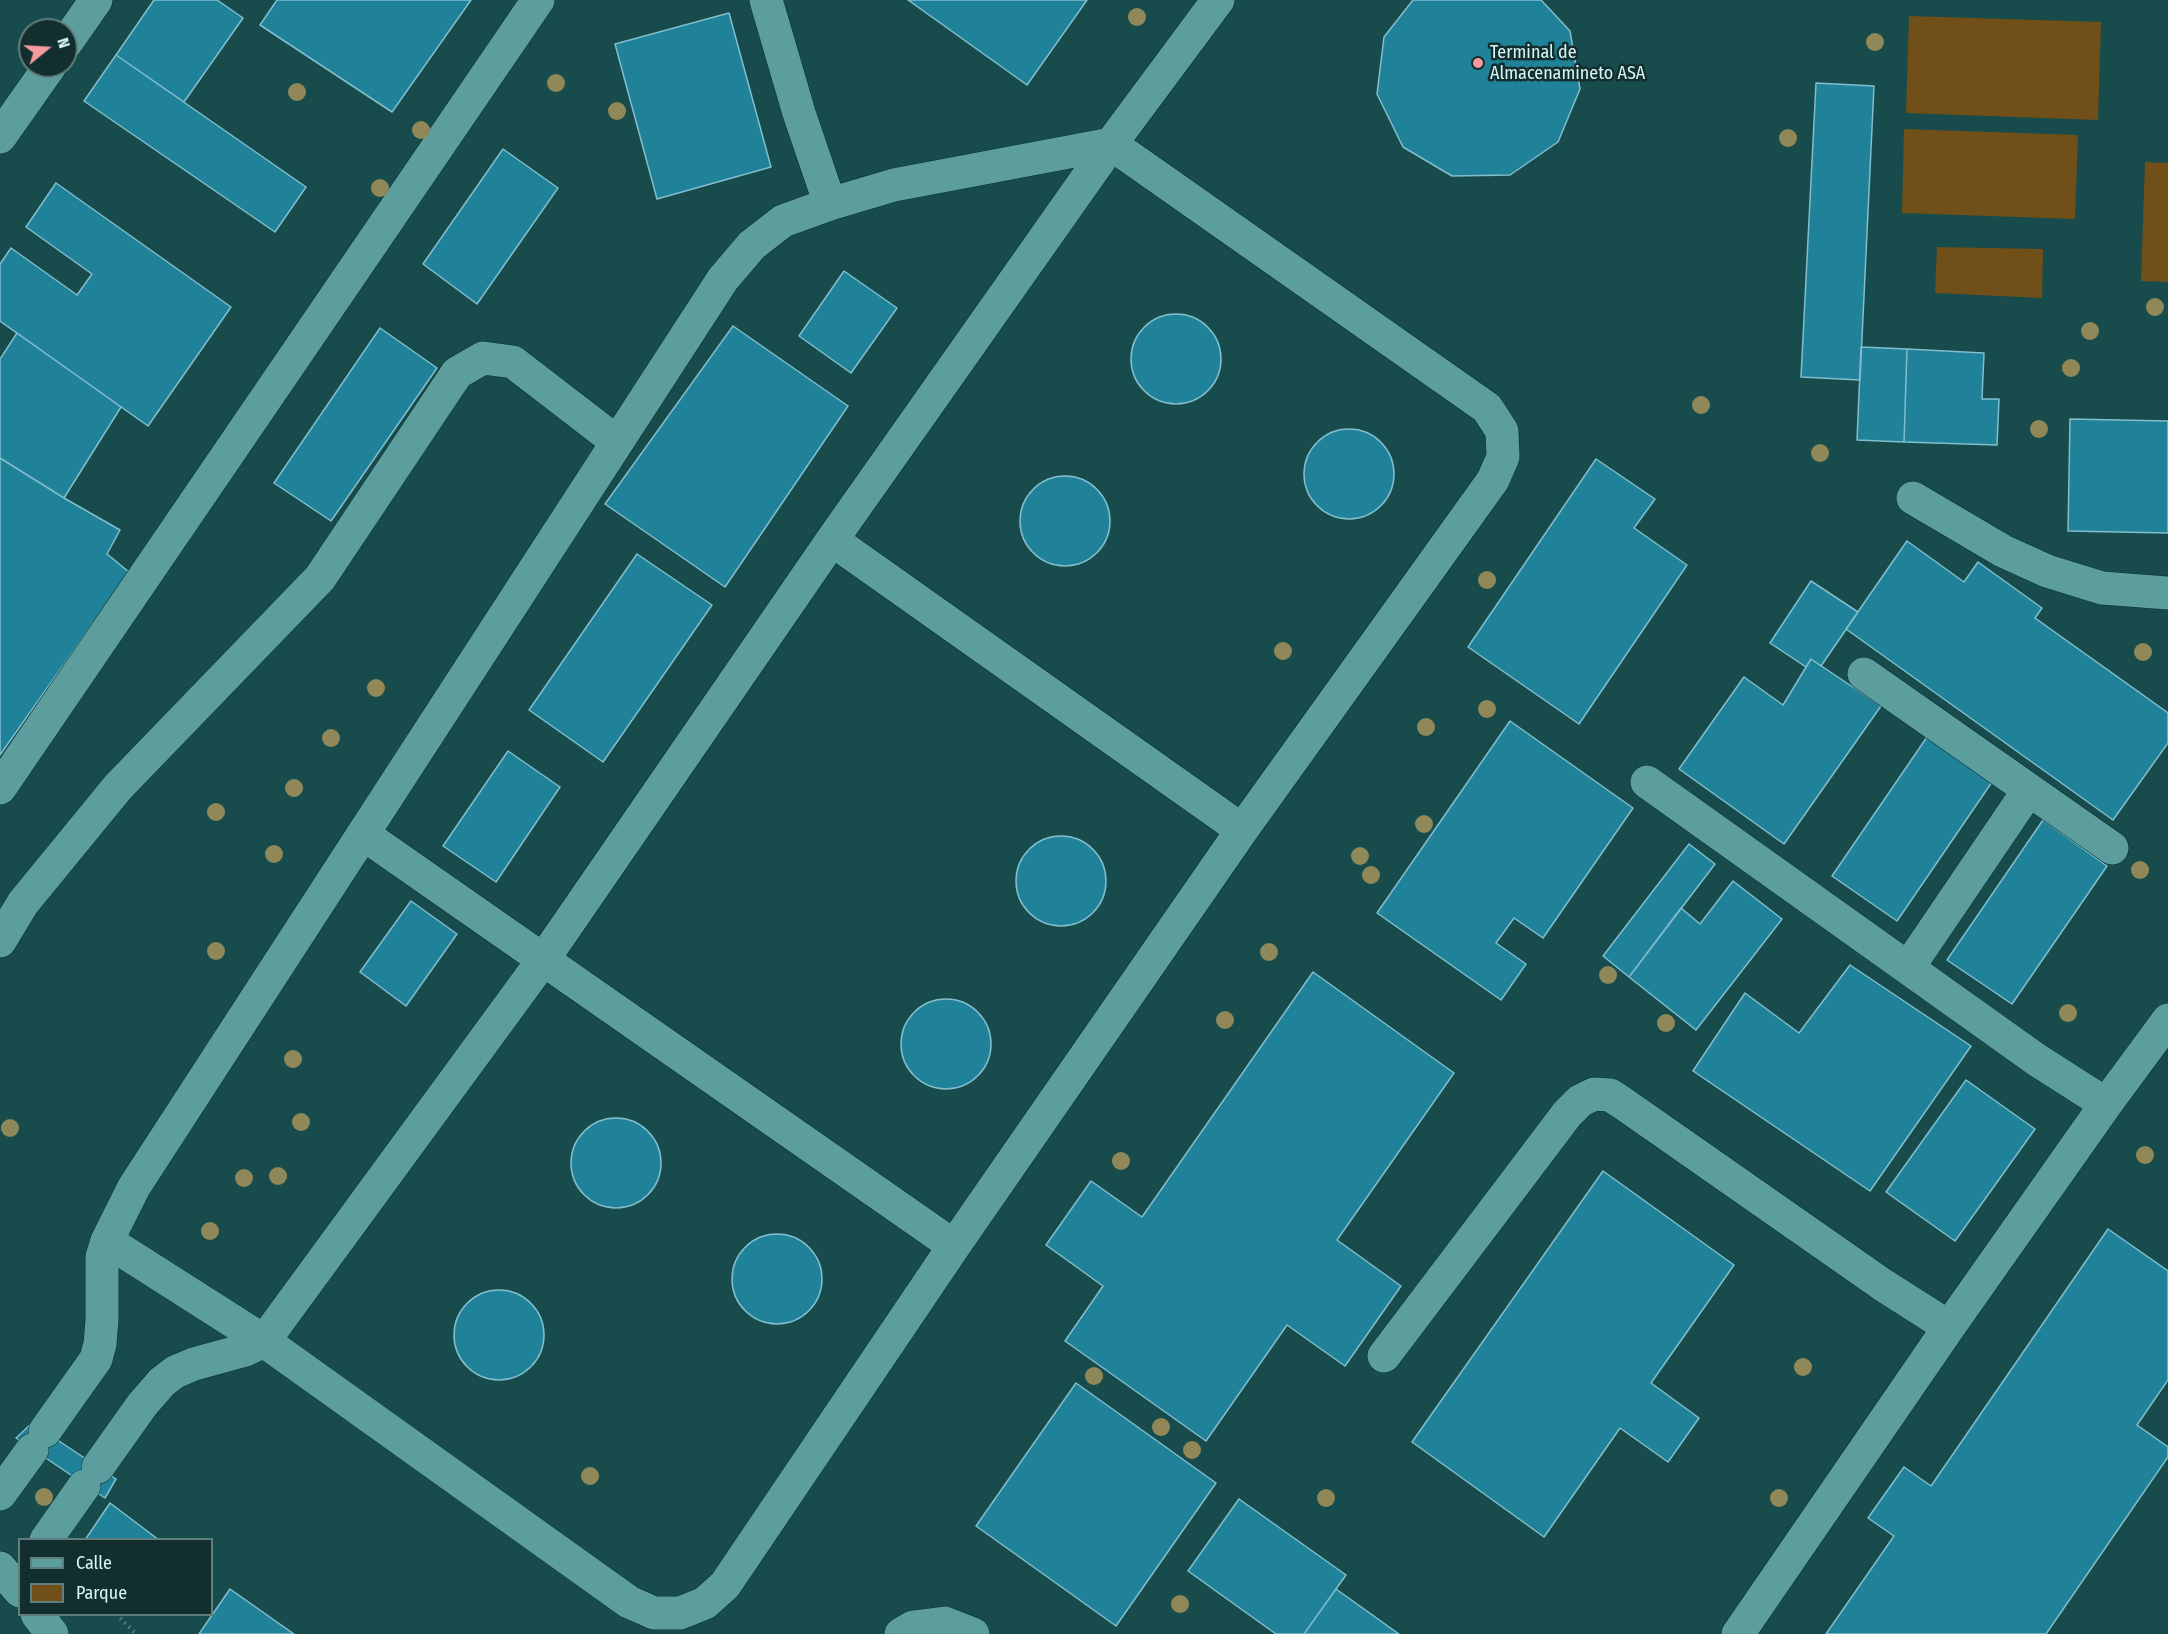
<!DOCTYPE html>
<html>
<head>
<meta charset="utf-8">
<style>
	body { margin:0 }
	#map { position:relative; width:2168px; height:1634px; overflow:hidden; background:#184b4b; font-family:"Fira Sans Condensed",sans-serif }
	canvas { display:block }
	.legend { position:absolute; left:18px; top:1538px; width:195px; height:78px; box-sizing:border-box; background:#122e2e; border:2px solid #617e7e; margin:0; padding:8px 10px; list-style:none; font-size:18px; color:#d7f7f7 }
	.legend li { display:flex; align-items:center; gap:12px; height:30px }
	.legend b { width:30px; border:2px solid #617e7e }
	.north { position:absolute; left:18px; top:18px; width:60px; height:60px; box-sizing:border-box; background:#122e2e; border:2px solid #617e7e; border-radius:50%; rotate:72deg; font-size:16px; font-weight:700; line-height:24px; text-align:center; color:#d7f7f7 }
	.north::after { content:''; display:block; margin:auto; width:21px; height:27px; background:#f49b9f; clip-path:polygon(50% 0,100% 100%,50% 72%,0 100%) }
</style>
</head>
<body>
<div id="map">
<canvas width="2168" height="1634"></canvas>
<ul class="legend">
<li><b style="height:8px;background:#5c9d9e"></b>Calle</li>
<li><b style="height:16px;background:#704f19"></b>Parque</li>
</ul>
<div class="north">N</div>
</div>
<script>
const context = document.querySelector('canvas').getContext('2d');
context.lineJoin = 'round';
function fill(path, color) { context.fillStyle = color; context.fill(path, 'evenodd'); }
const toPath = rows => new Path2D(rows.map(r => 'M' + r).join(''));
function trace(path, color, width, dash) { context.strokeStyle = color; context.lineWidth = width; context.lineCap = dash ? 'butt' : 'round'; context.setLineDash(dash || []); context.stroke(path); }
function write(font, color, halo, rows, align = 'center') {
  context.font = font + ' "Fira Sans Condensed",sans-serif'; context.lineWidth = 5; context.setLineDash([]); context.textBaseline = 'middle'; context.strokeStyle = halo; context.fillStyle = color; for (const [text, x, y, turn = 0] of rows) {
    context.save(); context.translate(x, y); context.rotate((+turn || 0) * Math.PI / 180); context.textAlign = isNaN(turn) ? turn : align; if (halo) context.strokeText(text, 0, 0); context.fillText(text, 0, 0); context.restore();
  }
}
fill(toPath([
	[1909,16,2101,22,2098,120,1906,113],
	[1904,129,2078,135,2075,219,1902,213],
	[2145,162,2168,163,2168,282,2141,281],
	[1937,247,2043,249,2042,298,1935,293]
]), '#704f19');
const building = toPath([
	[154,0,217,0,243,18,184,102,116,55,154,0],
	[471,0,392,112,260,25,277,0,471,0],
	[908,0,1087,0,1027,85,908,0],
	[1413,0,1541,0,1570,31,1580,89,1558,142,1510,175,1452,176,1403,147,1377,94,1384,37,1413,0],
	[729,13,771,167,657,199,615,44,729,13],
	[116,55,306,187,275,232,84,101,116,55],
	[1816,83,1874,86,1860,380,1801,377,1816,83],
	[503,149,558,188,477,304,423,264,503,149],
	[56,183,231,307,148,426,0,321,0,264,11,248,77,295,92,274,26,227,56,183],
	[844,271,897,308,851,373,799,336,844,271],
	'1131 359a45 45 0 1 1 90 0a45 45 0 1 1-90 0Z',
	[733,326,848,406,725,587,605,504,733,326],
	[380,328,437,368,331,521,274,483,380,328],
	[17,333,121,407,64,498,0,458,0,359,17,333],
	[1861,347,1907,349,1904,442,1857,440,1861,347],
	[1907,349,1984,353,1982,399,1999,399,1997,445,1904,442,1907,349],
	[2070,419,2168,421,2168,533,2068,531,2070,419],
	'1304 474a45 45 0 1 1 90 0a45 45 0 1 1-90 0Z',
	[0,458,64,498,120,530,107,554,129,572,0,755,0,458],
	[1596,459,1655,499,1634,528,1687,565,1579,724,1468,647,1596,459],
	'1020 521a45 45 0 1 1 90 0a45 45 0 1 1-90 0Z',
	[1907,541,1964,582,1978,562,2042,608,2035,618,2168,713,2168,743,2113,820,1846,629,1907,541],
	[637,554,712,605,603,762,529,710,637,554],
	[1811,581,1858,612,1821,666,1811,659,1806,667,1770,643,1811,581],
	[1811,659,1881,706,1784,844,1679,769,1744,677,1783,705,1811,659],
	[1510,721,1633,808,1543,938,1514,918,1496,943,1526,964,1501,1000,1377,913,1510,721],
	[1927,737,1992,782,1897,921,1832,876,1927,737],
	[508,751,560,787,496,882,443,846,508,751],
	[2043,820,2107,866,2012,1004,1947,960,2043,820],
	'1016 881a45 45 0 1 1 90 0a45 45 0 1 1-90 0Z',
	[1689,844,1715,864,1629,977,1603,956,1689,844],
	[1733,881,1782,919,1696,1030,1629,977,1681,908,1700,924,1733,881],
	[411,901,457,934,406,1006,360,972,411,901],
	[1850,965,1971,1046,1870,1191,1693,1071,1745,993,1799,1033,1850,965],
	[1313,972,1454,1073,1337,1240,1401,1286,1345,1366,1287,1325,1206,1441,1065,1341,1103,1286,1046,1245,1091,1181,1142,1217,1313,972],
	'901 1044a45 45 0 1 1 90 0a45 45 0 1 1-90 0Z',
	[1966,1080,2035,1129,1955,1241,1886,1192,1966,1080],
	'571 1163a45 45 0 1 1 90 0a45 45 0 1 1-90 0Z',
	[1603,1171,1734,1265,1651,1383,1699,1418,1668,1462,1620,1428,1544,1537,1412,1442,1603,1171],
	[2108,1229,2168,1271,2168,1380,2137,1425,2168,1447,2168,1457,2046,1634,1826,1634,1894,1536,1868,1518,1904,1467,1931,1486,2108,1229],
	'732 1279a45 45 0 1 1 90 0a45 45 0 1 1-90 0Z',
	'454 1335a45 45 0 1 1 90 0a45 45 0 1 1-90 0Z',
	[1076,1383,1216,1483,1116,1626,976,1526,1076,1383],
	[32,1423,116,1479,105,1498,16,1438,32,1423],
	[1239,1499,1346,1575,1304,1634,1276,1634,1188,1571,1239,1499],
	[110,1503,159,1540,85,1540,110,1503],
	[230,1589,294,1634,199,1634,230,1589],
	[1336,1589,1399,1634,1304,1634,1336,1589]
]);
fill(building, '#208298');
trace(building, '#82bece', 1.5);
const minor = toPath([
	[766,0,799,113,830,204],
	[66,43,96,0],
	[0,137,50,66],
	[1913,498,2003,551,2047,571,2102,588,2168,593],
	[832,540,1242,830],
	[1864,674,2112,848],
	[1647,782,2037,1060,2106,1104],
	[0,788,538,0],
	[363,834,954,1246],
	[0,941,23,903,118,787,320,578,457,373,483,358,513,362,617,442],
	[1908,968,2028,791],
	[1384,1356,1567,1114,1580,1101,1594,1094,1610,1095,1621,1102,1883,1285,1949,1327],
	[45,1431,96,1359,100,1344,102,1320,102,1257,107,1241,134,1187,723,279,752,245,783,221,830,204,894,185,1111,144,1487,408,1502,431,1503,457,1493,480,1242,830,954,1246,725,1585,705,1603,680,1613,654,1613,629,1602,264,1341,107,1241],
	[98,1467,142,1405,162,1382,175,1372,194,1364,245,1350,264,1341,543,960,832,540,1111,144,1218,0],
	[0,1494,32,1450],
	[46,1540,84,1486],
	[0,1568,20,1591],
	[37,1614,52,1634],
	[901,1634,913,1627,945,1623,973,1634],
	[1738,1634,1949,1327,2106,1104,2168,1020]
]);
trace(minor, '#0b2f2f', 34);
trace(toPath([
	[116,1614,136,1634]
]), '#588585', 4, [1.5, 4.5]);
trace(minor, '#5c9d9e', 33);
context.fillStyle = '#908859';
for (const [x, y] of [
	[1137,17],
	[1875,42],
	[556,83],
	[297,92],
	[617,111],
	[421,130],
	[1788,138],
	[380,188],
	[2155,307],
	[2090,331],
	[2071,368],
	[1701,405],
	[2039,429],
	[1820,453],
	[1487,580],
	[1283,651],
	[2143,652],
	[376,688],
	[1487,709],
	[1426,727],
	[331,738],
	[294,788],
	[216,812],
	[1424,824],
	[274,854],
	[1360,856],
	[2140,870],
	[1371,875],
	[216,951],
	[1269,952],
	[1608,975],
	[2068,1013],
	[1225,1020],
	[1666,1023],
	[293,1059],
	[301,1122],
	[10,1128],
	[2145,1155],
	[1121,1161],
	[278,1176],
	[244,1178],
	[210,1231],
	[1803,1367],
	[1094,1376],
	[1161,1427],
	[1192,1450],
	[590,1476],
	[44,1497],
	[1326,1498],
	[1779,1498],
	[1180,1604]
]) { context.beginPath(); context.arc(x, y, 9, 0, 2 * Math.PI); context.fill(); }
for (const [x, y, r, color] of [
	[1478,63,6,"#f49b9f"]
]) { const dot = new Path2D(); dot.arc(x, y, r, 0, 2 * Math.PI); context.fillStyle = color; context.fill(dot); trace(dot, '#122e2e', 2); }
write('18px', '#d7f7f7', '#122e2e', [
	["Terminal de",1490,53],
	["Almacenamineto ASA",1490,74]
], 'left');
</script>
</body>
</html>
